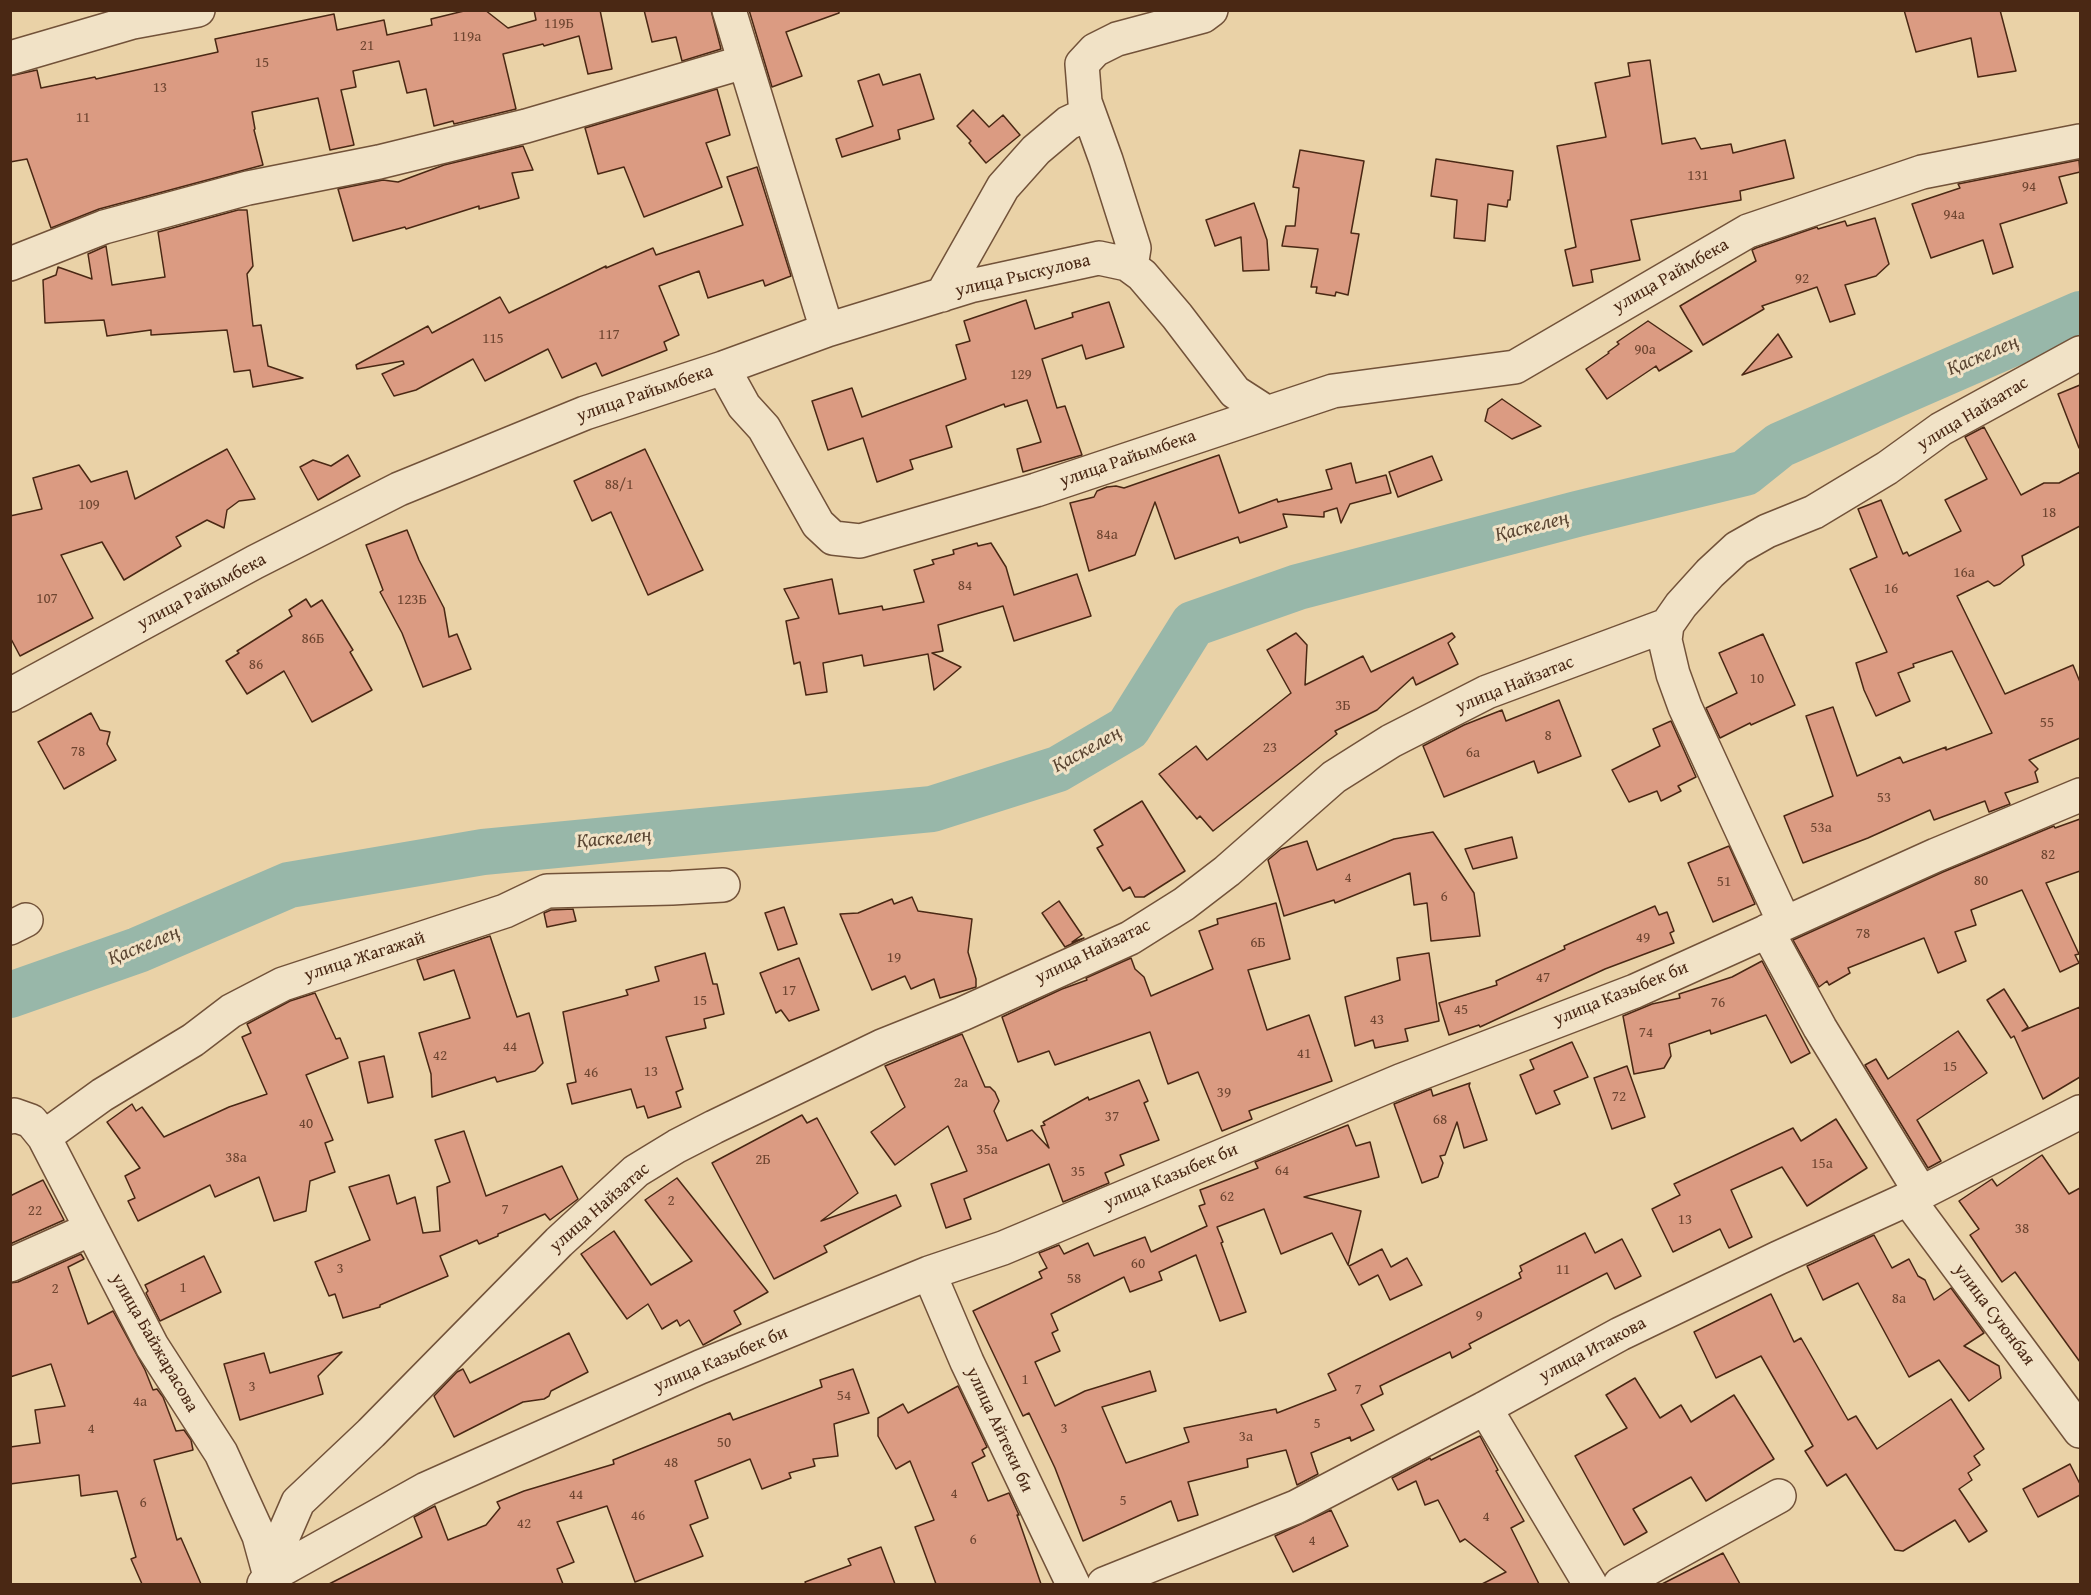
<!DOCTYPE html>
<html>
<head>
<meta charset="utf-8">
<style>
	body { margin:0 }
	#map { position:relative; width:2091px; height:1595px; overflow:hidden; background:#ead2a7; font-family:"Gentium Book Plus",serif }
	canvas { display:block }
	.frame { position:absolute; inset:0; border:12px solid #4a2814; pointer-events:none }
</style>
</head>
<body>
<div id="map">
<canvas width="2091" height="1595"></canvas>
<div class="frame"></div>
</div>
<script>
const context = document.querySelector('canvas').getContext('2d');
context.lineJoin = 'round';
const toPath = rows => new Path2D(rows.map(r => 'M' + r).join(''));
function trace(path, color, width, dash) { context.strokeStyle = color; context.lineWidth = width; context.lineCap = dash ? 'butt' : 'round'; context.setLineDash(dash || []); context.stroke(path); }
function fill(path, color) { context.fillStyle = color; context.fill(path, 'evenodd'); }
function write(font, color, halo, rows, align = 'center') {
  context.font = font + ' "Gentium Book Plus",serif'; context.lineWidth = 6; context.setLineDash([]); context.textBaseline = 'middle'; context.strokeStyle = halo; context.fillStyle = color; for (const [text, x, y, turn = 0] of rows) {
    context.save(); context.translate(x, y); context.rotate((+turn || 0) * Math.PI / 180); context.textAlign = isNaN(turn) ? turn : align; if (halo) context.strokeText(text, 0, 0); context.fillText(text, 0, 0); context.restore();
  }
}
trace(toPath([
	[10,995,138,950,289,885,483,852,932,809,1058,769,1128,728,1193,624,1298,587,1577,514,1745,473,1780,445,2080,314]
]), '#98b7a9', 46);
const building = toPath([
	[468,10,485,10,508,28,536,20,534,10,600,10,612,69,588,74,579,36,544,46,543,44,503,54,516,109,454,124,453,121,434,126,426,89,407,93,399,61,353,71,356,87,341,90,354,145,330,150,318,98,252,112,255,129,254,130,263,165,99,209,51,228,27,159,10,162,10,76,37,70,41,88,95,77,96,79,218,52,215,39,334,14,337,30,384,20,387,35,432,25,431,19,468,10],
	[644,10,711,10,721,49,682,61,676,37,652,42,644,10],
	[749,10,839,10,839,13,786,32,802,76,772,87,749,10],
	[1904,10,2000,10,2016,71,1978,77,1971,38,1916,52,1904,10],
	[1650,60,1662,144,1695,138,1701,149,1731,144,1733,153,1785,140,1794,178,1740,191,1741,200,1631,220,1640,260,1591,270,1593,282,1573,286,1565,250,1576,247,1557,146,1606,137,1595,83,1630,76,1628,63,1650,60],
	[879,74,883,85,920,74,934,119,898,130,900,139,842,157,836,139,873,126,858,81,879,74],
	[717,89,730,135,706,143,722,187,644,217,624,167,598,174,585,128,717,89],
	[973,110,989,127,1003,115,1020,135,986,163,969,143,971,141,957,126,973,110],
	[523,146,533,170,512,173,519,198,479,209,479,206,406,229,405,227,353,241,338,189,383,180,398,182,444,165,523,146],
	[1300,150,1364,161,1351,233,1359,234,1348,295,1336,292,1335,296,1316,293,1317,287,1311,287,1318,249,1282,246,1286,226,1295,226,1299,188,1293,187,1300,150],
	[1436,159,1513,171,1510,200,1508,200,1507,207,1488,204,1485,241,1454,238,1457,200,1431,196,1436,159],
	[2079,160,2080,172,2059,177,2067,203,2000,224,2013,267,1993,274,1983,240,1931,258,1912,204,1960,188,1958,184,2079,160],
	[757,167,791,276,765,286,763,280,708,298,699,271,659,286,679,335,664,342,667,350,602,376,596,363,562,378,548,349,485,381,473,359,416,390,394,396,382,374,404,364,403,361,357,369,356,365,428,326,432,333,500,297,509,313,606,266,606,268,653,248,656,255,743,225,727,177,757,167],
	[1254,203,1267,240,1269,270,1243,271,1241,237,1215,246,1206,220,1254,203],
	[238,210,247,210,253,266,247,274,253,326,261,325,268,366,303,378,253,387,250,370,234,372,227,330,151,335,151,330,107,336,104,320,45,323,43,280,56,275,58,267,92,279,88,254,106,246,112,285,165,277,158,232,238,210],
	[1875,218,1889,264,1876,276,1845,285,1855,314,1830,322,1817,287,1762,306,1764,309,1703,345,1680,306,1756,261,1752,250,1756,248,1817,227,1818,229,1845,221,1847,226,1875,218],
	[1026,300,1035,329,1073,317,1072,313,1109,302,1124,347,1086,359,1082,345,1042,359,1057,408,1065,406,1082,455,1023,472,1017,449,1041,442,1027,400,1005,407,1004,404,946,426,952,447,910,460,913,469,877,482,863,438,828,450,812,401,852,388,862,417,966,379,956,345,970,341,964,321,1026,300],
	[1648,321,1692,351,1659,371,1656,366,1607,399,1586,369,1609,353,1608,352,1619,344,1617,342,1648,321],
	[1778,334,1792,357,1742,375,1778,334],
	[2080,385,2080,448,2079,448,2058,394,2080,385],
	[1502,399,1541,426,1512,439,1485,421,1488,409,1502,399],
	[1984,427,2021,495,2044,483,2059,483,2080,472,2080,526,2022,556,2024,565,2000,584,1994,586,1988,581,1957,596,2005,694,2073,665,2080,682,2080,738,2029,760,2038,769,2035,772,2038,782,2005,793,2010,804,1989,812,1985,801,1934,820,1930,810,1868,838,1803,863,1784,816,1833,796,1806,716,1833,707,1857,776,1900,757,1903,763,1946,747,1946,750,1992,733,1952,651,1913,664,1914,667,1898,673,1910,701,1876,716,1864,690,1856,663,1887,652,1850,569,1877,557,1858,509,1881,500,1903,554,1907,552,1909,556,1961,531,1945,500,1987,479,1965,437,1984,427],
	[227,449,255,499,239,501,227,510,224,528,207,520,176,537,181,546,124,580,102,542,61,555,93,618,20,656,10,637,10,516,42,509,33,478,79,465,91,482,127,471,135,499,227,449],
	[645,449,703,570,648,595,611,512,592,521,574,481,645,449],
	[348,455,360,476,318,500,300,467,313,460,331,466,348,455],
	[1219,455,1239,513,1277,499,1278,502,1332,489,1326,470,1351,463,1356,483,1386,475,1391,493,1350,504,1341,523,1337,508,1324,512,1324,517,1283,514,1287,527,1240,543,1238,537,1175,559,1155,502,1135,555,1089,571,1070,503,1094,497,1097,491,1107,487,1116,486,1124,488,1219,455],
	[1432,456,1442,480,1398,497,1389,472,1432,456],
	[407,530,419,560,444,608,449,637,457,634,471,669,423,687,402,633,380,592,383,590,366,545,407,530],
	[977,543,978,546,991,543,1006,567,1014,595,1077,574,1091,616,1014,641,1003,606,938,625,943,651,932,653,961,667,934,690,928,654,864,666,862,655,823,663,827,692,806,695,800,662,794,664,786,621,799,618,784,589,832,579,839,614,882,606,883,610,924,602,914,570,934,564,932,560,954,554,953,550,977,543],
	[306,599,311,607,322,600,353,650,350,652,372,690,312,722,284,671,247,694,226,661,239,653,237,651,292,616,289,610,306,599],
	[1296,633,1307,645,1305,685,1363,656,1371,672,1452,633,1455,637,1448,643,1458,664,1416,685,1413,677,1377,710,1335,731,1337,734,1213,831,1200,816,1197,819,1159,774,1196,746,1207,760,1291,693,1267,650,1296,633],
	[1763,634,1795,705,1751,725,1750,723,1720,738,1706,708,1737,693,1719,653,1763,634],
	[1559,700,1581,756,1538,773,1534,761,1444,797,1423,746,1464,725,1502,710,1506,721,1559,700],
	[91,713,100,730,110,732,107,744,116,760,64,789,38,742,91,713],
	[1671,721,1696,777,1678,786,1681,791,1661,801,1657,791,1629,802,1612,770,1660,746,1653,729,1671,721],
	[1142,801,1185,871,1144,897,1135,897,1130,887,1123,891,1097,848,1103,845,1094,830,1142,801],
	[2080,819,2080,871,2046,883,2079,954,2075,955,2079,963,2060,972,2022,890,1971,910,1976,925,1955,932,1966,961,1938,973,1924,938,1848,968,1850,973,1829,985,1827,981,1819,987,1793,940,1943,872,2054,826,2055,828,2080,819],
	[1433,832,1474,893,1480,936,1431,941,1427,903,1414,905,1410,873,1335,903,1334,900,1284,916,1268,860,1281,849,1307,841,1317,870,1394,839,1433,832],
	[1512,837,1517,858,1473,869,1465,849,1512,837],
	[1729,846,1755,904,1713,922,1688,863,1729,846],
	[912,897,918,911,972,919,968,952,976,979,976,987,940,998,934,979,911,989,905,976,872,990,840,914,858,913,892,899,894,904,912,897],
	[1059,901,1082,935,1072,942,1084,938,1065,947,1042,913,1059,901],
	[1276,903,1290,959,1248,970,1267,1030,1309,1015,1332,1081,1249,1111,1252,1119,1222,1131,1198,1072,1168,1084,1150,1032,1055,1065,1049,1051,1018,1062,1002,1017,1062,989,1087,980,1086,978,1131,958,1135,969,1144,977,1151,996,1213,969,1199,931,1218,924,1217,919,1276,903],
	[1655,906,1659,915,1667,912,1674,931,1670,933,1674,943,1605,969,1480,1027,1479,1025,1449,1035,1439,1003,1497,985,1496,981,1565,949,1564,946,1655,906],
	[784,907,797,944,778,950,765,913,784,907],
	[573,909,576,921,547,927,544,913,551,910,573,909],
	[490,936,517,1017,529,1013,543,1063,535,1071,497,1082,495,1077,432,1097,431,1074,419,1033,470,1018,454,970,424,980,417,960,490,936],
	[705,953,713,984,717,984,724,1014,704,1019,706,1028,666,1037,683,1089,676,1092,681,1107,648,1118,644,1106,637,1108,631,1089,572,1104,567,1084,576,1082,563,1012,628,995,626,990,659,981,655,967,705,953],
	[1429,953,1439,1021,1405,1029,1408,1041,1375,1048,1373,1040,1355,1046,1345,997,1400,980,1397,958,1429,953],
	[799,958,819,1010,789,1021,781,1010,776,1013,760,973,799,958],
	[1762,961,1810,1053,1791,1063,1766,1015,1711,1034,1710,1030,1669,1044,1671,1056,1664,1068,1634,1074,1623,1016,1652,1004,1680,998,1679,994,1732,977,1762,961],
	[2004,989,2028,1027,2022,1031,2080,1007,2080,1077,2043,1099,2014,1036,2011,1038,1987,1000,2004,989],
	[315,993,336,1039,340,1038,348,1058,306,1075,333,1140,325,1143,335,1172,310,1181,306,1211,274,1221,259,1177,215,1197,210,1185,138,1221,128,1201,135,1198,125,1176,140,1168,107,1122,132,1104,136,1111,142,1107,164,1137,229,1107,267,1094,242,1037,251,1033,247,1024,290,1001,315,993],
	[1958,1031,1987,1073,1917,1120,1941,1161,1928,1168,1865,1065,1876,1059,1888,1079,1958,1031],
	[962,1034,985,1087,990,1087,995,1092,999,1101,994,1111,1007,1141,1032,1130,1049,1148,1041,1126,1045,1125,1043,1122,1088,1097,1089,1100,1139,1080,1148,1101,1144,1103,1159,1140,1120,1155,1124,1165,1105,1173,1109,1183,1063,1202,1049,1164,964,1199,971,1219,946,1228,931,1184,967,1171,948,1126,895,1165,871,1132,905,1107,885,1066,962,1034],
	[1572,1042,1588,1077,1554,1091,1560,1104,1536,1114,1520,1075,1534,1069,1530,1060,1572,1042],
	[384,1056,393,1097,368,1103,359,1062,384,1056],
	[1627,1066,1645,1117,1612,1129,1594,1078,1627,1066],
	[1470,1083,1469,1086,1487,1140,1464,1148,1457,1122,1445,1155,1440,1156,1443,1163,1438,1177,1422,1183,1394,1104,1431,1089,1433,1096,1470,1083],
	[802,1115,807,1123,817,1118,858,1193,821,1221,896,1195,901,1206,824,1246,827,1252,774,1279,712,1163,802,1115],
	[1836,1119,1867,1168,1807,1206,1782,1167,1731,1190,1752,1237,1729,1248,1720,1229,1673,1252,1652,1209,1680,1195,1674,1184,1793,1128,1801,1141,1836,1119],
	[1348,1125,1356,1146,1370,1142,1379,1177,1304,1197,1361,1211,1348,1265,1332,1233,1281,1254,1264,1209,1217,1227,1223,1242,1221,1243,1246,1312,1220,1321,1196,1255,1159,1272,1162,1280,1130,1292,1124,1277,1051,1314,1058,1330,1052,1333,1060,1351,1035,1362,1055,1406,1085,1391,1150,1371,1156,1391,1102,1407,1126,1463,1189,1442,1184,1428,1276,1409,1277,1413,1336,1390,1328,1374,1521,1278,1519,1273,1522,1271,1520,1266,1585,1233,1595,1253,1622,1239,1641,1276,1615,1289,1607,1273,1469,1344,1471,1348,1452,1358,1450,1352,1380,1386,1383,1394,1361,1405,1374,1430,1351,1441,1350,1437,1311,1453,1318,1474,1297,1485,1286,1450,1247,1459,1248,1467,1188,1482,1198,1515,1178,1521,1171,1501,1083,1541,1055,1468,1029,1413,1023,1416,973,1311,1042,1278,1039,1272,1047,1268,1039,1253,1059,1245,1064,1254,1088,1243,1094,1256,1145,1237,1151,1252,1207,1226,1199,1206,1205,1204,1200,1190,1258,1168,1255,1162,1348,1125],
	[464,1131,486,1196,562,1166,578,1199,550,1220,545,1214,498,1234,498,1236,479,1244,477,1240,440,1256,448,1276,380,1305,380,1307,343,1318,335,1294,329,1296,315,1262,370,1240,349,1187,389,1175,397,1204,415,1197,423,1233,440,1231,437,1187,450,1182,435,1140,464,1131],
	[2042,1155,2069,1194,2080,1188,2080,1362,2015,1272,2002,1282,1970,1235,1979,1229,1959,1201,1992,1179,1997,1186,2042,1155],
	[677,1178,768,1292,734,1311,741,1324,703,1345,689,1320,680,1326,677,1320,662,1329,648,1304,627,1319,581,1254,614,1231,651,1285,692,1261,645,1200,677,1178],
	[43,1180,64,1220,10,1244,10,1196,43,1180],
	[1874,1235,1892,1268,1909,1259,1918,1276,1925,1280,1934,1300,1951,1288,1984,1333,1964,1346,1999,1366,2001,1378,1969,1401,1939,1360,1909,1377,1858,1283,1823,1300,1807,1266,1874,1235],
	[1382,1249,1391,1267,1407,1258,1422,1285,1390,1300,1378,1275,1359,1285,1349,1266,1382,1249],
	[81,1254,84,1259,68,1267,88,1324,113,1311,145,1370,153,1390,157,1389,163,1397,176,1431,184,1430,191,1440,193,1450,154,1460,177,1540,181,1538,201,1584,142,1584,131,1559,136,1557,117,1491,81,1496,79,1475,10,1484,10,1447,40,1443,35,1410,65,1406,51,1364,10,1377,10,1283,18,1282,81,1254],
	[204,1256,221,1292,160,1321,146,1293,148,1291,145,1285,204,1256],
	[1771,1294,1794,1342,1801,1338,1848,1420,1856,1416,1877,1449,1951,1399,1984,1449,1974,1456,1980,1465,1968,1473,1972,1480,1959,1489,1987,1531,1969,1542,1955,1520,1903,1551,1895,1550,1846,1474,1827,1486,1805,1451,1813,1446,1761,1356,1716,1378,1694,1332,1771,1294],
	[569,1333,588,1372,551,1391,549,1396,544,1399,523,1402,454,1437,434,1396,457,1372,463,1369,470,1383,569,1333],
	[342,1352,318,1376,323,1394,240,1420,224,1364,264,1353,270,1373,342,1352],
	[853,1369,869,1413,834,1424,838,1456,813,1459,815,1466,789,1473,791,1478,762,1489,750,1459,695,1481,708,1518,690,1525,703,1556,635,1582,607,1506,557,1522,574,1562,557,1569,563,1584,329,1584,422,1537,414,1517,435,1506,448,1540,486,1525,500,1508,497,1502,524,1491,614,1464,613,1460,730,1413,733,1420,822,1387,820,1380,853,1369],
	[1635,1378,1660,1418,1681,1405,1691,1422,1734,1395,1774,1459,1706,1501,1691,1477,1633,1509,1647,1532,1624,1545,1575,1456,1627,1428,1606,1395,1635,1378],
	[958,1386,987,1447,982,1450,985,1456,972,1463,988,1501,1009,1493,1019,1515,1017,1515,1041,1584,936,1584,915,1527,934,1520,910,1461,896,1469,878,1436,878,1418,903,1404,908,1413,958,1386],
	[1480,1436,1498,1470,1496,1471,1524,1521,1511,1528,1539,1584,1482,1584,1506,1572,1465,1539,1460,1542,1438,1500,1425,1505,1416,1481,1398,1490,1392,1478,1430,1458,1431,1460,1480,1436],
	[2070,1464,2080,1484,2080,1495,2038,1517,2023,1489,2070,1464],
	[1331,1510,1348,1546,1293,1572,1275,1536,1331,1510],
	[881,1547,895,1584,806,1584,805,1582,851,1565,848,1559,881,1547],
	[1723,1553,1740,1584,1662,1584,1723,1553]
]);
fill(building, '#db9b82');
trace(building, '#4a2814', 1.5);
const minor = toPath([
	[729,10,827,330],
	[10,58,133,22,198,10],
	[10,264,104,227,248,188,379,162,526,126,744,62],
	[1131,267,1134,248,1106,160,1085,102,1082,64,1095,50,1117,39,1203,16,1211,10],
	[942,295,1003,187,1036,150,1068,123,1089,113],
	[723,368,744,406,764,428,818,524,833,538,860,541,1036,490,1333,391,1515,367,1748,231,1922,172,2080,141],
	[1667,625,1665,640,1673,674,1685,707,1784,922],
	[10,695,255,562,399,489,585,413,723,368,827,330,970,286,1099,258,1127,264,1142,275,1177,316,1235,392,1266,412],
	[10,928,26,920],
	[1767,931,1820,1028,1921,1193],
	[10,1117,14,1115,31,1121,44,1137,152,1346,221,1453,259,1536,270,1576],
	[44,1137,102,1095,193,1040,231,1011,283,984,505,911,547,891,672,888,723,885],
	[1908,1199,2080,1431],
	[10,1265,91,1229],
	[929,1273,967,1362,1073,1584],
	[1485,1408,1590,1584],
	[270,1576,426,1489,700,1367,929,1273,1003,1248,1400,1081,1635,991,1936,855,2080,795],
	[264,1584,270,1576,278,1548,298,1502,371,1433,559,1242,636,1171,677,1146,714,1127,882,1046,962,1014,1130,938,1184,904,1227,871,1334,777,1391,741,1487,692,1667,625,1681,605,1710,573,1737,548,1767,531,1814,512,1887,468,1941,429,2080,353],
	[1104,1584,1296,1507,1485,1408,1620,1334,1778,1258,1921,1193,2080,1112],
	[1620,1584,1779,1496]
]);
trace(minor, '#725239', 36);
trace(minor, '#f1e2c6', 33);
write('15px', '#6e4530', null, [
	["119Б",559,24],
	["119а",467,37],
	["21",367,46],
	["15",262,63],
	["13",160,88],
	["11",83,118],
	["131",1698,176],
	["94",2029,187],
	["94а",1954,215],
	["92",1802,279],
	["117",609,335],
	["115",493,339],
	["90а",1645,350],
	["129",1021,375],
	["88/1",619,485],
	["109",89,505],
	["18",2049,513],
	["84а",1107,535],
	["16а",1964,573],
	["84",965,586],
	["16",1891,589],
	["107",47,599],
	["123Б",412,600],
	["86Б",313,639],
	["86",256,665],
	["10",1757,679],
	["3Б",1343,706],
	["55",2047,723],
	["8",1548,736],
	["23",1270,748],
	["78",78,752],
	["6а",1473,753],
	["53",1884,798],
	["53а",1821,828],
	["82",2048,855],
	["4",1348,878],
	["80",1981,881],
	["51",1724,882],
	["6",1444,897],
	["78",1863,934],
	["49",1643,938],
	["6Б",1258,943],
	["19",894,958],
	["47",1543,978],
	["17",789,991],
	["15",700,1001],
	["76",1718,1003],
	["45",1461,1010],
	["43",1377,1020],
	["74",1646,1033],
	["44",510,1047],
	["41",1304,1054],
	["42",440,1056],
	["15",1950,1067],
	["13",651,1072],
	["46",591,1073],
	["2а",961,1083],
	["39",1224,1093],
	["72",1619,1097],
	["37",1112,1117],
	["68",1440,1120],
	["40",306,1124],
	["35а",987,1150],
	["38а",236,1158],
	["2Б",763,1160],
	["15а",1822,1164],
	["64",1282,1171],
	["35",1078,1172],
	["62",1227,1197],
	["2",671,1201],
	["7",505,1210],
	["22",35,1211],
	["13",1685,1220],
	["38",2022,1229],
	["60",1138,1264],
	["3",340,1269],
	["11",1563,1270],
	["58",1074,1279],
	["1",183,1288],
	["2",55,1289],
	["8а",1899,1299],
	["9",1479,1316],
	["1",1025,1380],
	["3",252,1387],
	["7",1358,1390],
	["54",844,1396],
	["4а",140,1402],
	["5",1317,1424],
	["4",91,1429],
	["3",1064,1429],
	["3а",1246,1437],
	["50",724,1443],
	["48",671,1463],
	["4",954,1494],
	["44",576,1495],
	["5",1123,1501],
	["6",143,1503],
	["46",638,1516],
	["4",1486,1517],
	["42",524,1524],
	["6",973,1540],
	["4",1312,1541]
]);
write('18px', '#4a2814', '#f1e2c6', [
	["улица Рыскулова",1023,276,-13],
	["улица Раймбека",1671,276,-30],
	["улица Райымбека",645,394,-19],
	["улица Найзатас",1973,414,-31],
	["улица Райымбека",1128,459,-19],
	["улица Райымбека",202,592,-28],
	["улица Найзатас",1515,685,-22],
	["улица Найзатас",1093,952,-26],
	["улица Жагажай",365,957,-18],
	["улица Казыбек би",1621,994,-22],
	["улица Казыбек би",1171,1177,-23],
	["улица Найзатас",600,1208,-41],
	["улица Суюнбая",1994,1315,53],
	["улица Байжарасова",154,1343,60],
	["улица Итакова",1593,1350,-28],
	["улица Казыбек би",721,1360,-23],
	["улица Айтеки би",999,1430,65]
]);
write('italic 20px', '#5a4532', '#f1e2c6', [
	["Қаскелең",1983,356,-23],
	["Қаскелең",1532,527,-14],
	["Қаскелең",1087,750,-29],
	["Қаскелең",614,839,-5],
	["Қаскелең",144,946,-22]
]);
</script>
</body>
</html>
